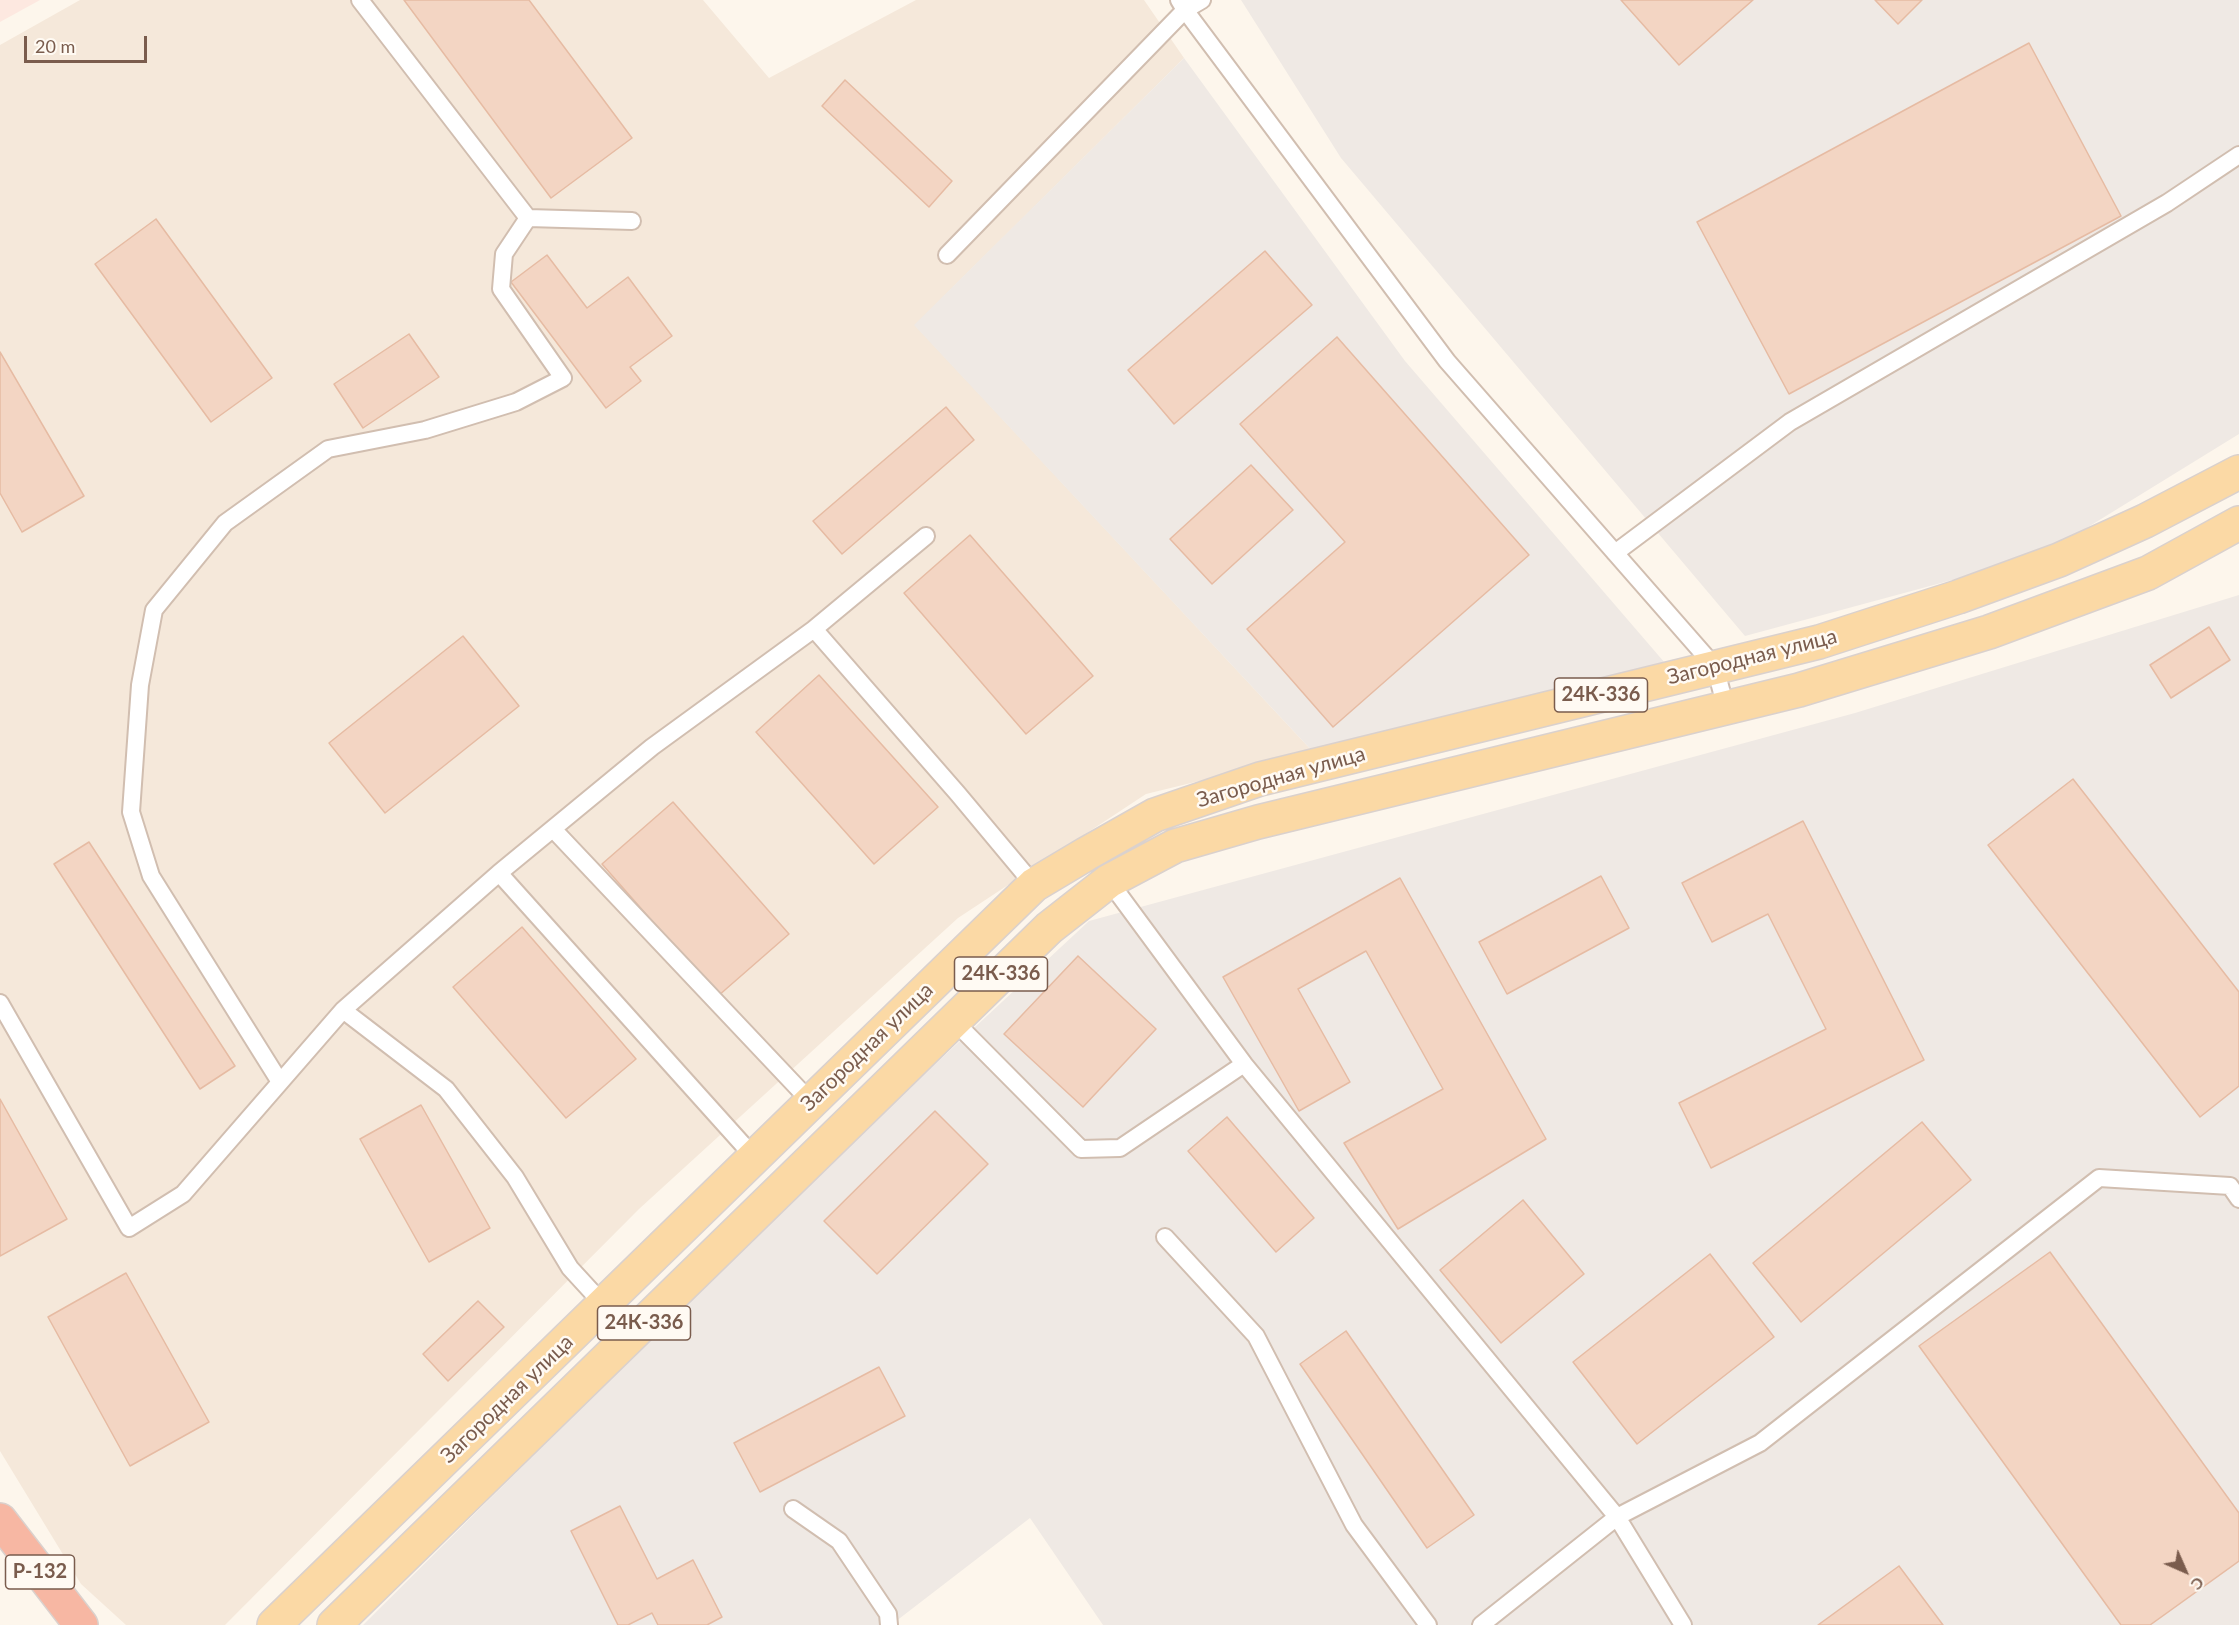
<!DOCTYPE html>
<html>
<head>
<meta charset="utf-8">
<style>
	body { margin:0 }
	#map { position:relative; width:2239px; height:1625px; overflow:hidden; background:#fdf6ec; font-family:Lato,sans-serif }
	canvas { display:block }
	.north { position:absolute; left:2155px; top:1541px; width:60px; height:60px; -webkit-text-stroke:4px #fffaf3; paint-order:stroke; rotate:135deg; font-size:16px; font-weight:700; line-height:24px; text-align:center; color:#7a5c4d }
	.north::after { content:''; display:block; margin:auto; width:21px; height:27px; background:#7a5c4d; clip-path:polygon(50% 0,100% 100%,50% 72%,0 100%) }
	.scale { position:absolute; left:24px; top:36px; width:123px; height:27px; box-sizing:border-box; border:3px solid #7a5c4d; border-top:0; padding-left:8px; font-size:18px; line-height:21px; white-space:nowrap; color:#7a5c4d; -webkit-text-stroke:4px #fffaf3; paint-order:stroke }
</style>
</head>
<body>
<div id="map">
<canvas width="2239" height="1625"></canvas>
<div class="north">С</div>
<div class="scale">20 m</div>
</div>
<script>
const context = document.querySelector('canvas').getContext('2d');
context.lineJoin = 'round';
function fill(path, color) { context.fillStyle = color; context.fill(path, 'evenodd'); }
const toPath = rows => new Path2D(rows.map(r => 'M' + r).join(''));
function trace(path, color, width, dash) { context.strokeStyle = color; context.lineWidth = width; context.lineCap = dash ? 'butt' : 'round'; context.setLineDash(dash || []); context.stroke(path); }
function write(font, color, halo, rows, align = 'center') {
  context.font = font + ' Lato,sans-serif'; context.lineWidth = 5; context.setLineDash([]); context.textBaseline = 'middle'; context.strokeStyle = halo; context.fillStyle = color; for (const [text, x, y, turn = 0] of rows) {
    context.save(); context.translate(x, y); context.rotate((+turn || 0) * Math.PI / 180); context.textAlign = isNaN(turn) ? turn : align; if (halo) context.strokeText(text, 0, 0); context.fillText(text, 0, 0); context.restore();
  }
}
fill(toPath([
	[80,0,703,0,769,78,916,0,1144,0,1184,58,915,325,1314,753,1146,794,958,918,639,1209,225,1625,126,1625,81,1584,0,1451,0,45]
]), '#f5e8da');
fill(toPath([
	[0,0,40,0,0,22]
]), '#fde8e0');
fill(toPath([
	[1241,0,2239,0,2239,434,2041,556,1745,636,1341,158],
	[1184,58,1405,361,1671,670,1314,753,914,325],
	[2239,595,2239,1625,1103,1625,1030,1518,891,1625,363,1625,802,1188,1089,921,1855,713]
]), '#efe9e4');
const building = toPath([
	[404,0,529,0,632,138,551,198,404,0],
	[1621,0,1753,0,1679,65,1621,0],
	[1875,0,1922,0,1898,24,1875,0],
	[2029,43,2121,216,1789,394,1697,222,2029,43],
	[845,80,952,181,929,207,822,106,845,80],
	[156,219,272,378,211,422,95,264,156,219],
	[1265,251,1312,305,1174,424,1128,370,1265,251],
	[547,255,587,308,628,277,672,336,630,367,641,381,606,408,511,282,547,255],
	[409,334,439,377,363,428,334,384,409,334],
	[1337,337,1529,555,1333,727,1247,629,1345,542,1240,424,1337,337],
	[0,352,84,496,22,532,0,493,0,352],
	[946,407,974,440,842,554,813,521,946,407],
	[1251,465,1293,510,1212,584,1170,539,1251,465],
	[970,535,1093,676,1026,734,904,593,970,535],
	[2209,627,2230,660,2171,698,2150,665,2209,627],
	[463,636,519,706,385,813,329,743,463,636],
	[819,675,938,807,874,864,756,732,819,675],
	[2073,779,2239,992,2239,1086,2200,1117,1988,845,2073,779],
	[673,802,789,934,718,996,602,864,673,802],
	[1803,821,1924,1060,1711,1168,1679,1103,1826,1029,1768,914,1712,942,1682,883,1803,821],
	[89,842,235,1066,200,1089,54,864,89,842],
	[1601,876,1629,928,1507,994,1479,942,1601,876],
	[1400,878,1546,1139,1398,1229,1344,1143,1443,1089,1366,951,1298,989,1350,1082,1299,1111,1223,977,1400,878],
	[522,927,636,1059,566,1118,453,987,522,927],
	[1078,956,1156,1029,1083,1107,1004,1034,1078,956],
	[0,1099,67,1219,0,1256,0,1099],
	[421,1105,490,1228,429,1262,360,1139,421,1105],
	[935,1111,988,1164,877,1274,824,1221,935,1111],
	[1227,1117,1314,1218,1276,1252,1188,1151,1227,1117],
	[1922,1122,1971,1180,1801,1322,1753,1263,1922,1122],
	[1523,1200,1584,1274,1501,1343,1440,1270,1523,1200],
	[2050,1252,2239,1513,2239,1561,2150,1625,2121,1625,1919,1346,2050,1252],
	[1710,1254,1774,1337,1637,1444,1573,1362,1710,1254],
	[126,1273,209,1422,130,1466,48,1317,126,1273],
	[478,1301,504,1327,448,1381,423,1354,478,1301],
	[1346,1331,1474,1515,1427,1548,1300,1364,1346,1331],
	[879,1367,905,1416,760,1492,734,1443,879,1367],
	[620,1506,657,1579,693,1560,722,1617,707,1625,658,1625,652,1613,628,1625,618,1625,571,1531,620,1506],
	[1899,1566,1943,1625,1818,1625,1899,1566]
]);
fill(building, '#f3d5c3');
trace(building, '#e6bba3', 1.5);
const lane = toPath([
	[360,0,528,218],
	[1179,0,1185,10,1447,361,1715,667,1726,708],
	[947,255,1185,10,1202,0],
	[1615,553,1790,422,2167,203,2239,155],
	[814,629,926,536],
	[553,829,811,1102],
	[499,873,754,1157],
	[1109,881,1244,1064],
	[0,1003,129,1228,183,1194,343,1010],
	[954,1021,1081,1149,1120,1148,1244,1064,1617,1517,1683,1625],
	[280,1082,151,876,131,812,140,685,154,610,225,523,328,449,425,430,516,402,563,378,501,289,504,254,528,218,632,221],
	[1165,1237,1256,1336,1354,1525,1428,1625],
	[603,1304,570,1268,515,1177,446,1089,343,1010,499,873,652,747,814,629,958,794,1034,885],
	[793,1509,839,1541,888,1614,889,1625],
	[1481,1625,1617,1517,1760,1443,2099,1178,2230,1186,2239,1199]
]);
const primary = toPath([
	[274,1625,1034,885,1086,854,1155,815,1260,779,1819,642,1958,597,2059,560,2145,521,2239,472],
	[334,1625,1049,928,1109,881,1175,846,1258,822,1799,690,1989,632,2148,573,2239,523]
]);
const highway = toPath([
	[0,1520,81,1625]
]);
trace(lane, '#d1beb0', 20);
trace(primary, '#dad1cd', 36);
trace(highway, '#dad1cd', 36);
trace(lane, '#fff', 16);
trace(primary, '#fbd9a5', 33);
trace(highway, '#f7b7a3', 33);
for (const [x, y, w] of [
	[1601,695,93],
	[1001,974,93],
	[644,1323,93],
	[40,1572,69]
]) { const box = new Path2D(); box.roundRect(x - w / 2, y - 17, w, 34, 4.5); context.fillStyle = '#fffaf3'; context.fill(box); trace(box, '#7a5c4d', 1.5); }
write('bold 20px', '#7a5c4d', null, [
	["24К-336",1601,695],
	["24К-336",1001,974],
	["24К-336",644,1323],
	["Р-132",40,1572]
]);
write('21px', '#7a5c4d', '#fffaf3', [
	["Загородная улица",1752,657,-14],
	["Загородная улица",1281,777,-16],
	["Загородная улица",867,1047,-44],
	["Загородная улица",507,1399,-44]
]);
</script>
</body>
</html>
